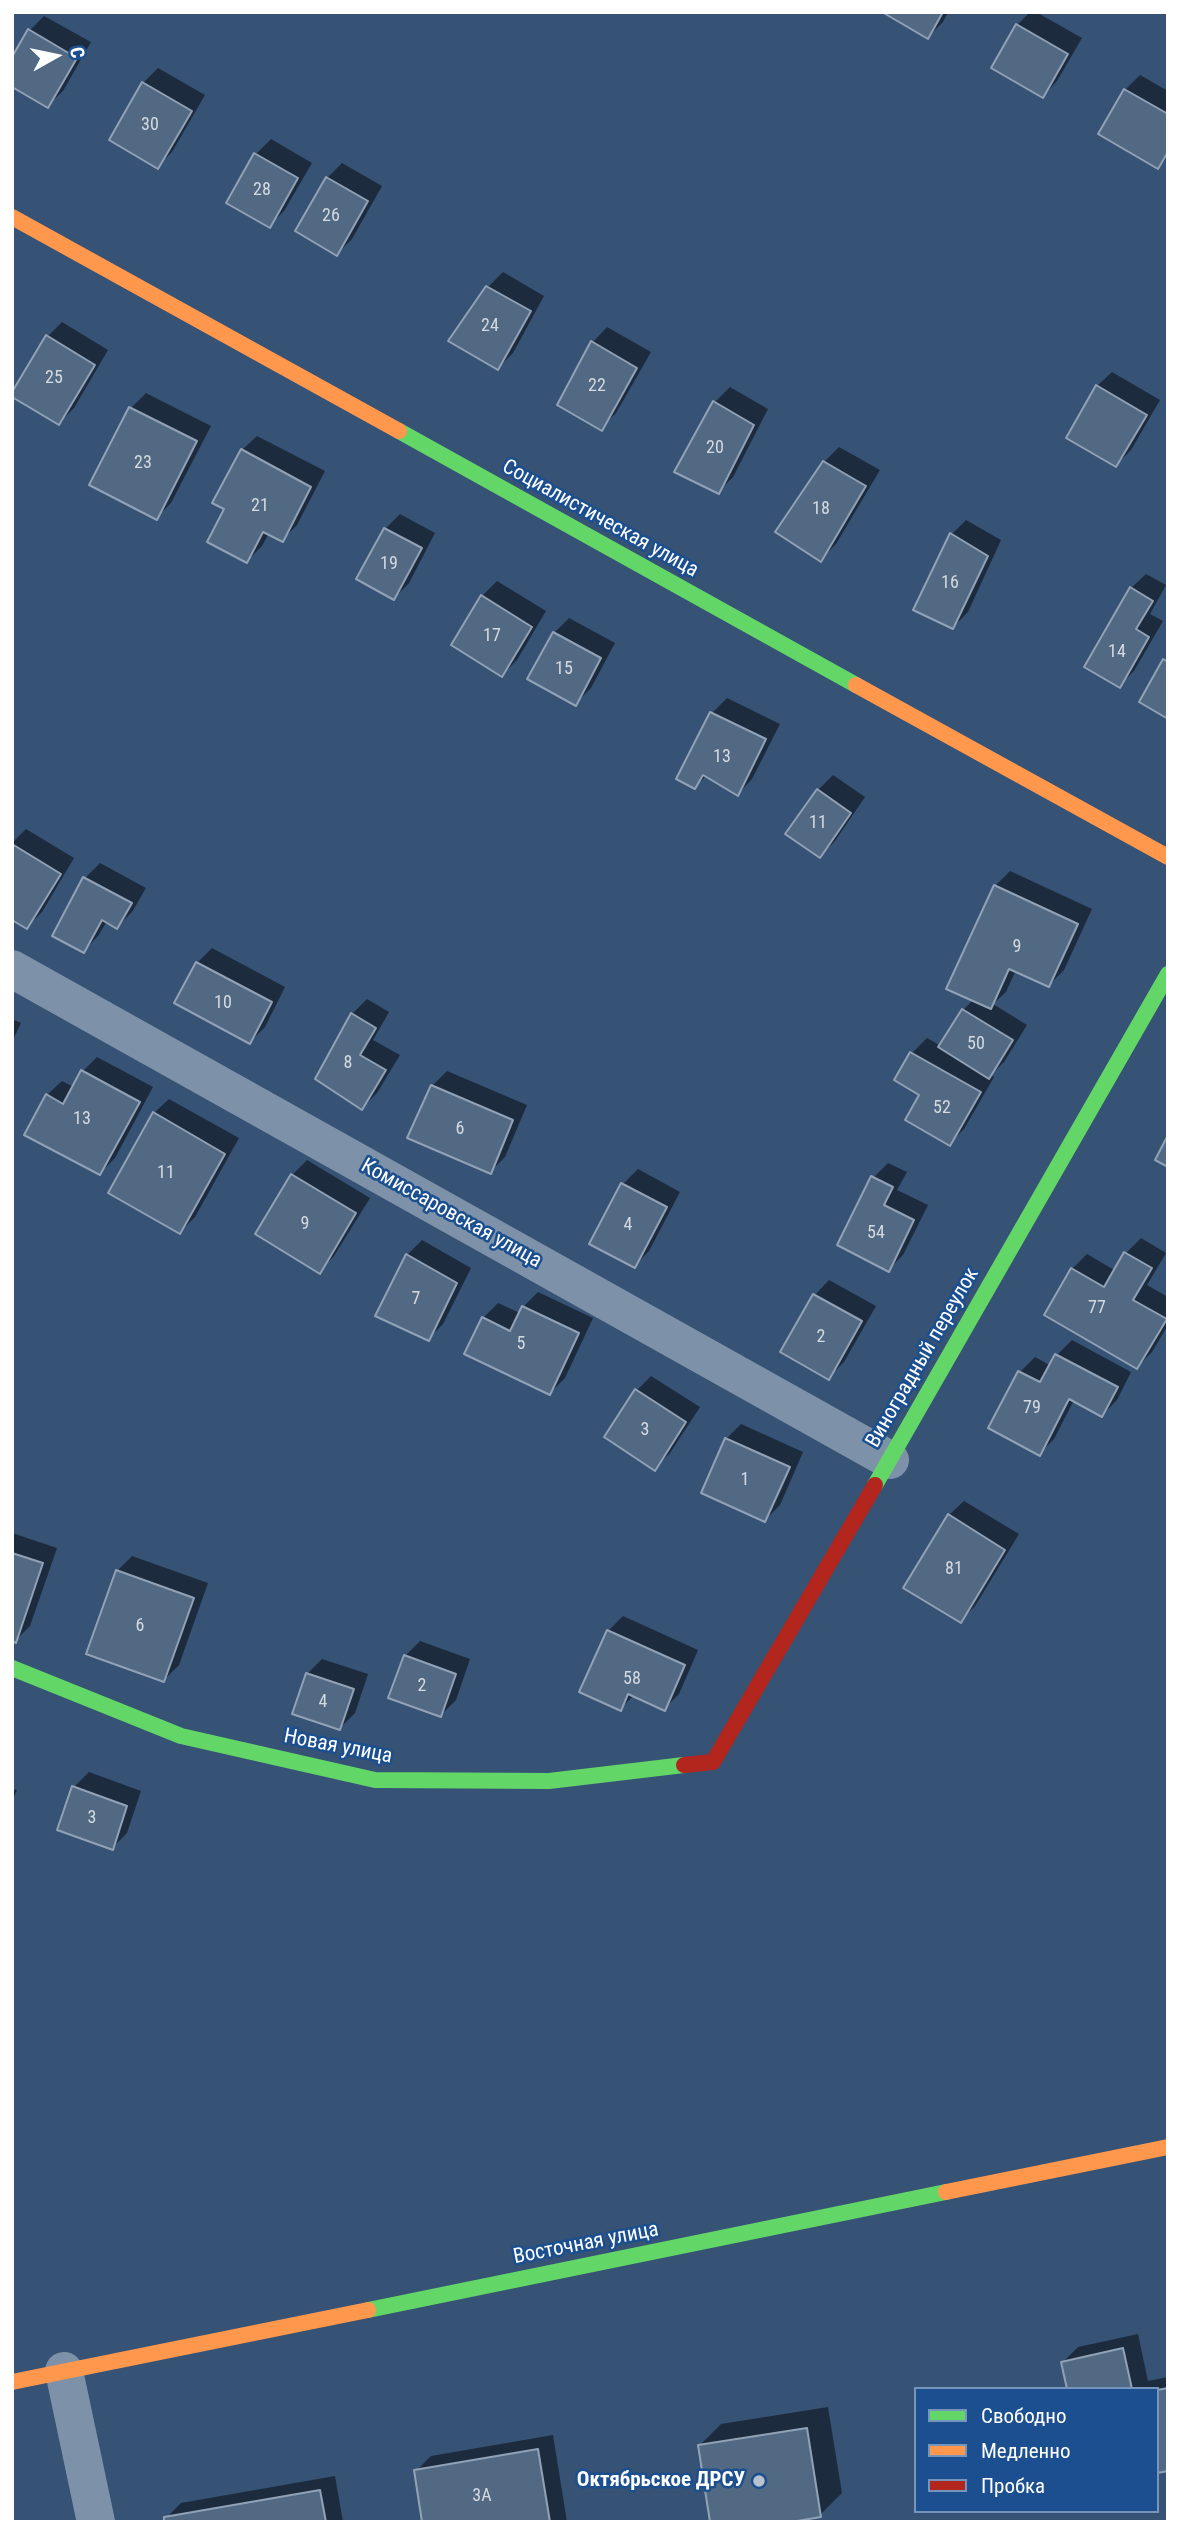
<!DOCTYPE html>
<html>
<head>
<meta charset="utf-8">
<style>
	body { margin:0 }
	#map { position:relative; width:1180px; height:2534px; overflow:hidden; background:#365274; font-family:"Roboto Condensed",sans-serif }
	canvas { display:block }
	.frame { position:absolute; inset:0; border:14px solid #fff; pointer-events:none }
	.legend { position:absolute; left:914px; top:2387px; width:245px; height:126px; box-sizing:border-box; background:#1b4f8f; border:2px solid #7695bc; margin:0; padding:9px 12px; list-style:none; font-size:21px; color:#fff }
	.legend li { display:flex; align-items:center; gap:14px; height:35px }
	.legend b { width:35px; border:2px solid #7695bc }
	.north { position:absolute; left:21px; top:21px; width:70px; height:70px; -webkit-text-stroke:5px #1b4f8f; paint-order:stroke; rotate:81deg; font-size:19px; font-weight:700; line-height:28px; text-align:center; color:#fff }
	.north::after { content:''; display:block; margin:auto; width:24px; height:32px; background:#fff; clip-path:polygon(50% 0,100% 100%,50% 72%,0 100%) }
</style>
</head>
<body>
<div id="map">
<canvas width="1180" height="2534"></canvas>
<div class="frame"></div>
<ul class="legend">
<li><b style="height:9px;background:#63d668"></b>Свободно</li>
<li><b style="height:9px;background:#ff974d"></b>Медленно</li>
<li><b style="height:9px;background:#b3261e"></b>Пробка</li>
</ul>
<div class="north">С</div>
</div>
<script>
const context = document.querySelector('canvas').getContext('2d');
context.lineJoin = 'round';
function fill(path, color) { context.fillStyle = color; context.fill(path, 'evenodd'); }
const toPath = rows => new Path2D(rows.map(r => 'M' + r).join(''));
function trace(path, color, width, dash) { context.strokeStyle = color; context.lineWidth = width; context.lineCap = dash ? 'butt' : 'round'; context.setLineDash(dash || []); context.stroke(path); }
function write(font, color, halo, rows, align = 'center') {
  context.font = font + ' "Roboto Condensed",sans-serif'; context.lineWidth = 5; context.setLineDash([]); context.textBaseline = 'middle'; context.strokeStyle = halo; context.fillStyle = color; for (const [text, x, y, turn = 0] of rows) {
    context.save(); context.translate(x, y); context.rotate((+turn || 0) * Math.PI / 180); context.textAlign = isNaN(turn) ? turn : align; if (halo) context.strokeText(text, 0, 0); context.fillText(text, 0, 0); context.restore();
  }
}
fill(toPath([
	[885,12,948,12,943,22,928,37],
	[1030,12,1036,12,1082,38,1057,81,1043,96,993,67,1017,25],
	[44,16,91,42,63,91,48,105,29,31],
	[158,68,205,95,172,152,157,167,143,83],
	[1140,75,1168,91,1168,157,1158,167,1100,134,1125,90],
	[271,139,312,163,284,211,269,226,228,202,256,154],
	[342,163,382,186,352,239,337,254,327,178],
	[503,272,544,296,513,353,498,368,488,287],
	[62,322,108,350,74,408,59,423,47,337],
	[607,327,651,352,616,413,601,428,593,342],
	[1112,372,1160,400,1131,450,1116,465,1097,386],
	[730,387,768,409,733,477,718,492,715,402],
	[146,393,211,426,171,503,156,518,91,484,131,408],
	[257,436,325,471,297,525,282,540,269,533,262,546,247,561,226,509,242,450],
	[839,447,880,470,836,544,821,559,824,462],
	[400,514,435,533,409,583,394,598,359,579,385,529],
	[966,520,1001,540,968,612,953,627,951,535],
	[1146,574,1166,585,1150,614,1163,621,1134,671,1119,686,1131,588],
	[497,581,546,611,517,660,502,675,482,596],
	[569,618,615,643,591,688,576,703,554,633],
	[727,698,780,724,752,779,738,794,707,775,695,787,679,779,712,713],
	[833,775,865,797,835,841,820,856,788,833,818,790],
	[26,829,74,858,42,912,27,927,12,918,12,843],
	[100,863,146,888,132,912,117,927,107,921,98,936,84,951,54,935,85,878],
	[1010,871,1092,909,1064,970,1049,985,1016,970,1006,992,993,1004,1027,1025,1004,1062,991,1075,994,1077,964,1129,949,1144,922,1094,912,1053,927,1038,941,1046,963,1010,974,999,995,886],
	[212,948,285,987,265,1027,250,1042,197,963],
	[367,999,389,1012,373,1040,400,1055,377,1093,362,1108,352,1014],
	[12,1019,21,1023,12,1042],
	[97,1057,153,1087,115,1158,100,1173,47,1095,62,1081,74,1087,82,1072],
	[447,1071,527,1105,505,1157,490,1172,432,1086],
	[169,1099,239,1138,195,1217,180,1232,154,1113],
	[307,1160,370,1198,334,1256,320,1271,292,1175],
	[888,1163,907,1172,897,1190,928,1205,903,1255,888,1270,873,1178],
	[638,1169,680,1192,649,1251,634,1266,623,1184],
	[1141,1238,1166,1253,1147,1285,1168,1297,1168,1325,1152,1352,1137,1367,1072,1269,1087,1254,1116,1271,1126,1253],
	[422,1240,471,1268,443,1324,428,1339,407,1255],
	[829,1280,876,1306,844,1362,829,1377,815,1295],
	[538,1292,593,1318,565,1378,550,1393,483,1318,498,1303,520,1313,523,1307],
	[1072,1340,1131,1372,1117,1400,1102,1415,1074,1400,1054,1439,1039,1454,990,1428,1020,1372,1035,1357,1051,1366,1057,1355],
	[651,1376,700,1407,670,1453,655,1468,637,1390],
	[741,1424,803,1452,780,1505,765,1520,726,1439],
	[964,1501,1019,1534,975,1606,960,1621,949,1515],
	[12,1533,57,1548,30,1626,15,1641,12,1639],
	[132,1556,208,1583,179,1665,164,1680,117,1571],
	[623,1616,698,1650,679,1694,664,1709,634,1695,620,1709,608,1631],
	[420,1641,470,1659,456,1700,441,1715,405,1656],
	[322,1659,368,1674,355,1713,340,1728,307,1674],
	[89,1772,141,1791,127,1833,112,1848,74,1787],
	[12,1789,17,1790,12,1801],
	[1138,2334,1148,2381,1168,2377,1168,2469,1157,2472,1157,2389,1069,2389,1063,2362,1078,2347],
	[828,2407,842,2493,820,2515,700,2445,721,2424],
	[553,2435,567,2522,424,2522,416,2471,431,2456],
	[335,2476,343,2522,166,2522,166,2518,181,2503]
]), '#0007');
const building = toPath([
	[882,12,943,12,928,39,882,12],
	[1016,24,1068,54,1043,98,991,68,1016,24],
	[28,29,77,58,48,108,12,87,12,57,28,29],
	[142,82,192,111,158,169,109,140,142,82],
	[1124,89,1168,114,1168,152,1158,169,1098,134,1124,89],
	[254,153,298,178,270,228,226,203,254,153],
	[326,177,368,201,337,256,295,231,326,177],
	[486,286,531,311,498,370,448,341,486,286],
	[46,335,95,365,59,425,12,397,12,392,46,335],
	[591,341,637,368,602,431,557,405,591,341],
	[1096,385,1147,415,1116,467,1066,438,1096,385],
	[713,401,754,425,719,494,674,472,713,401],
	[129,407,197,441,157,520,89,485,129,407],
	[241,449,311,487,283,542,263,532,247,563,207,542,224,509,212,503,241,449],
	[823,461,866,486,821,562,775,532,823,461],
	[384,528,422,548,394,600,356,579,384,528],
	[950,533,988,556,953,629,913,610,950,533],
	[1130,587,1153,601,1136,629,1149,637,1120,688,1084,667,1130,587],
	[481,595,532,627,502,677,451,645,481,595],
	[553,632,601,658,576,706,527,679,553,632],
	[1163,659,1168,662,1168,719,1139,702,1163,659],
	[710,712,766,739,738,796,703,775,695,789,676,779,710,712],
	[817,789,851,813,820,858,785,834,817,789],
	[12,844,61,874,27,929,12,920,12,844],
	[83,877,132,903,117,929,102,920,84,953,52,936,83,877],
	[994,885,1078,924,1049,987,1009,969,991,1009,946,989,994,885],
	[196,962,272,1002,250,1044,174,1003,196,962],
	[962,1009,1013,1040,989,1079,938,1047,962,1009],
	[351,1013,376,1028,360,1055,386,1070,362,1110,315,1079,351,1013],
	[910,1052,981,1092,950,1146,905,1120,919,1095,894,1080,910,1052],
	[81,1070,140,1102,100,1175,24,1135,46,1094,63,1104,81,1070],
	[431,1085,513,1120,491,1174,407,1138,431,1085],
	[153,1112,225,1154,180,1234,108,1193,153,1112],
	[1168,1135,1168,1167,1155,1160,1168,1135],
	[291,1174,356,1213,320,1274,255,1234,291,1174],
	[871,1176,893,1187,884,1205,914,1220,889,1272,837,1245,871,1176],
	[621,1183,667,1207,635,1268,589,1244,621,1183],
	[1124,1252,1152,1268,1133,1300,1167,1319,1137,1369,1044,1315,1071,1268,1104,1287,1124,1252],
	[406,1254,457,1283,429,1341,375,1316,406,1254],
	[813,1294,862,1321,829,1380,780,1352,813,1294],
	[522,1306,579,1333,550,1395,464,1354,482,1317,510,1331,522,1306],
	[1055,1354,1118,1387,1102,1417,1069,1399,1040,1456,988,1428,1018,1371,1040,1382,1055,1354],
	[635,1389,686,1422,655,1471,604,1437,635,1389],
	[725,1438,790,1467,765,1522,701,1493,725,1438],
	[948,1514,1005,1550,961,1623,903,1588,948,1514],
	[12,1553,43,1563,16,1643,12,1641,12,1553],
	[116,1570,194,1598,164,1682,86,1654,116,1570],
	[607,1630,685,1665,665,1711,628,1694,621,1711,579,1692,607,1630],
	[404,1655,456,1674,441,1717,388,1698,404,1655],
	[306,1673,354,1689,340,1730,292,1714,306,1673],
	[72,1786,127,1806,113,1850,57,1830,72,1786],
	[1123,2348,1132,2389,1067,2389,1061,2362,1123,2348],
	[1168,2388,1168,2471,1157,2473,1157,2390,1168,2388],
	[807,2428,821,2517,791,2522,710,2522,698,2445,807,2428],
	[538,2449,550,2522,422,2522,414,2470,538,2449],
	[320,2490,326,2522,164,2522,164,2517,320,2490]
]);
fill(building, '#526984');
trace(building, '#92a2b6', 2);
trace(toPath([
	[12,969,890,1460],
	[64,2371,96,2522]
]), '#7d92a8', 38);
trace(toPath([
	[399,431,856,685],
	[875,1485,1168,974],
	[12,1668,181,1736,375,1780,549,1781,684,1765],
	[368,2310,946,2192]
]), '#63d668', 16);
trace(toPath([
	[12,217,399,431],
	[856,685,1168,857],
	[946,2192,1168,2147],
	[12,2382,368,2310]
]), '#ff974d', 16);
trace(toPath([
	[684,1765,713,1762,875,1485]
]), '#b3261e', 16);
for (const [x, y, r, color] of [
	[759,2481,7,"#b9c2ce"]
]) { const dot = new Path2D(); dot.arc(x, y, r, 0, 2 * Math.PI); context.fillStyle = color; context.fill(dot); trace(dot, '#1b4f8f', 2.5); }
write('18px', '#d4dae0', null, [
	["30",150,125],
	["28",262,190],
	["26",331,216],
	["24",490,326],
	["25",54,378],
	["22",597,386],
	["20",715,448],
	["23",143,463],
	["21",260,506],
	["18",821,509],
	["19",389,564],
	["16",950,583],
	["17",492,636],
	["14",1117,652],
	["15",564,669],
	["13",722,757],
	["11",818,823],
	["9",1017,947],
	["10",223,1003],
	["50",976,1044],
	["8",348,1063],
	["52",942,1108],
	["13",82,1119],
	["6",460,1129],
	["11",166,1173],
	["9",305,1224],
	["4",628,1225],
	["54",876,1233],
	["7",416,1299],
	["77",1097,1308],
	["2",821,1337],
	["5",521,1344],
	["79",1032,1408],
	["3",645,1430],
	["1",745,1480],
	["81",954,1569],
	["6",140,1626],
	["58",632,1679],
	["2",422,1686],
	["4",323,1702],
	["3",92,1818],
	["3А",482,2496]
]);
write('21px', '#fff', '#1b4f8f', [
	["Социалистическая улица",600,519,29],
	["Комиссаровская улица",451,1214,29],
	["Виноградный переулок",923,1358,-60],
	["Новая улица",338,1747,11],
	["Восточная улица",586,2244,-11]
]);
write('bold 21px', '#fff', '#1b4f8f', [
	["Октябрьское ДРСУ",745,2481]
], 'right');
</script>
</body>
</html>
